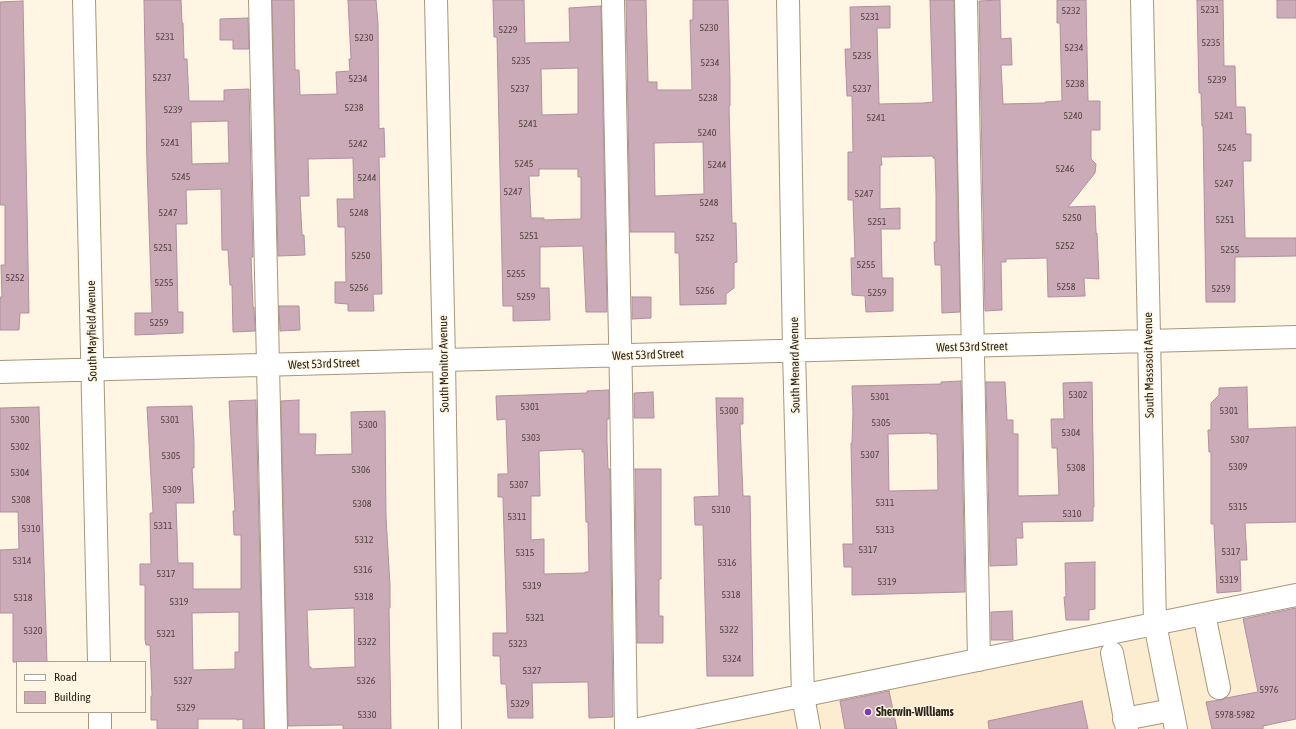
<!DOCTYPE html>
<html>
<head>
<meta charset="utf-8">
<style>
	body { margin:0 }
	#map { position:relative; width:1296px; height:729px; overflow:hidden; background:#fef5e3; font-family:"Asap Condensed",sans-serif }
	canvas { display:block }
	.legend { position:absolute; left:16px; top:661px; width:130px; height:52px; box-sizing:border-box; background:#fef5e3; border:1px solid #a9a192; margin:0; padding:5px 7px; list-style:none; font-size:12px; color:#292318 }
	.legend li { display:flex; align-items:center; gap:8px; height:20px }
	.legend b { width:20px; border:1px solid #a9a192 }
</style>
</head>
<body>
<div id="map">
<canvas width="1296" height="729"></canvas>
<ul class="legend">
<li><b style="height:5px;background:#fff"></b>Road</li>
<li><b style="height:11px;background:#ccabb8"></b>Building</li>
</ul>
</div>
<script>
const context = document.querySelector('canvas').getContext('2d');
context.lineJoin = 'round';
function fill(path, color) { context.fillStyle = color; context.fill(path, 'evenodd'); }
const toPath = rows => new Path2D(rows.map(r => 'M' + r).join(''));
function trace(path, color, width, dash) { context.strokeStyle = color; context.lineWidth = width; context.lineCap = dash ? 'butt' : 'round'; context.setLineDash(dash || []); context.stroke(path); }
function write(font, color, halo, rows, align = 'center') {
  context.font = font + ' "Asap Condensed",sans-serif'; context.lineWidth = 3; context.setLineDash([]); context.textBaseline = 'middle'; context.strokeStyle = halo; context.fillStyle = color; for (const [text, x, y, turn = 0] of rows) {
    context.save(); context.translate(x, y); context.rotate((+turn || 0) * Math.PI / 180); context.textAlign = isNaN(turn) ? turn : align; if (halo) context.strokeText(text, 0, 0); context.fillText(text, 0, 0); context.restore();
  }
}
fill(toPath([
	[1239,609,1266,729,647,729]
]), '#fcedd0');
const building = toPath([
	[144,0,181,0,182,23,183,23,184,59,187,59,189,101,224,101,224,90,249,89,253,257,251,257,253,307,254,307,255,331,233,332,232,285,230,285,228,250,222,250,221,189,186,190,187,224,176,224,178,312,183,312,183,333,135,335,135,313,152,313,147,165,144,0],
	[228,121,229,163,192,164,191,122,228,121],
	[272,0,294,0,295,70,299,70,300,95,337,94,336,72,350,71,349,59,351,59,348,0,376,0,378,24,379,129,384,128,385,157,379,157,382,294,373,294,374,311,348,311,348,304,335,303,335,282,346,282,345,227,338,227,337,199,354,199,353,158,308,159,309,196,300,196,302,235,304,235,305,255,278,256,272,0],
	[493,0,524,0,525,43,570,42,569,8,601,6,607,312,586,312,583,246,540,247,540,288,549,288,550,320,513,321,513,306,503,306,497,37,494,37,493,0],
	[578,68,578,114,542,115,541,69,578,68],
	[539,169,578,169,578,177,581,177,581,219,544,220,544,218,531,218,529,176,539,176,539,169],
	[626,0,646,0,648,82,657,82,657,90,692,90,690,20,693,20,693,0,728,0,730,81,730,106,729,106,732,223,736,223,737,262,734,263,734,288,726,294,726,304,680,305,679,253,675,253,675,232,630,232,626,0],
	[703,142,704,194,655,196,654,143,703,142],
	[930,0,954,0,960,312,942,313,941,265,935,265,934,242,936,242,936,195,935,158,933,158,933,156,881,157,882,165,880,165,880,209,900,208,900,229,881,229,882,278,893,278,893,311,866,312,865,296,852,295,851,258,855,258,853,200,848,200,848,152,853,152,852,96,847,96,845,49,851,49,850,7,890,6,890,28,877,28,879,104,924,103,933,102,930,0],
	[1000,0,1001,39,1011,38,1012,65,1001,65,1003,104,1045,103,1045,102,1062,101,1060,23,1057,23,1057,0,1086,0,1088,101,1100,101,1100,130,1091,130,1091,159,1096,164,1095,173,1068,207,1095,206,1096,233,1097,233,1099,279,1084,278,1085,296,1048,297,1047,258,1006,259,1006,262,1001,262,1002,310,985,311,979,1,1000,0],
	[1197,0,1223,0,1224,66,1235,66,1236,107,1245,107,1246,134,1251,134,1251,161,1243,161,1245,238,1296,238,1296,256,1235,257,1235,302,1206,302,1203,126,1202,126,1201,93,1199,93,1197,0],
	[1277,0,1296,0,1296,18,1277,18,1277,0],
	[23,1,29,313,20,313,19,330,0,330,0,297,2,297,1,265,5,265,5,205,0,205,0,2,23,1],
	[248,18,249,49,233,49,233,40,220,40,220,19,248,18],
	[632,297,651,297,651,318,632,319,632,297],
	[279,306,299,306,300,330,280,331,279,306],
	[961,381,965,592,852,595,852,567,844,567,843,544,853,544,851,443,852,443,853,413,852,386,941,384,941,382,961,381],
	[930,433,930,434,937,434,938,490,889,491,888,434,930,433],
	[986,382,1005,382,1007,420,1013,420,1013,434,1018,434,1018,496,1059,495,1057,448,1052,448,1051,419,1064,419,1063,383,1092,382,1094,507,1093,507,1093,521,1022,522,1023,538,1016,538,1017,565,990,566,986,382],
	[1247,387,1248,429,1296,427,1296,522,1245,523,1247,560,1240,560,1241,591,1217,593,1214,524,1211,524,1211,452,1209,452,1208,430,1211,430,1211,403,1219,395,1219,388,1247,387],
	[609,390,609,419,607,419,607,441,608,469,610,469,613,717,589,718,588,682,585,682,532,683,533,718,508,718,506,684,501,684,500,656,493,656,493,633,507,633,503,497,498,497,498,474,508,474,506,419,497,420,496,396,587,393,587,391,609,390],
	[582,449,582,452,584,452,586,522,588,522,589,572,585,572,585,573,544,574,544,539,531,540,531,496,540,496,539,451,582,449],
	[653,392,654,418,634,418,634,393,653,392],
	[716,398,743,398,743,424,740,424,743,496,750,496,753,676,707,676,703,525,695,525,694,497,719,496,716,398],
	[256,400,264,729,243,729,243,719,237,720,237,719,198,719,198,729,157,729,157,720,151,720,151,696,152,696,150,645,146,645,145,640,145,585,140,585,140,564,151,564,150,513,153,513,147,407,192,406,194,443,194,468,192,468,194,503,176,503,178,563,193,563,193,589,241,589,241,535,234,535,233,511,235,511,229,401,256,400],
	[239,612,239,652,235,652,235,669,193,670,192,613,239,612],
	[299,400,299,434,316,434,315,455,352,454,351,412,385,411,386,517,390,586,390,608,389,608,391,729,343,729,343,725,288,726,281,401,299,400],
	[354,608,355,667,311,669,311,667,309,667,307,610,354,608],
	[39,407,47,662,13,662,13,613,0,613,0,550,19,549,18,512,0,512,0,408,39,407],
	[635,469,661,469,661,579,659,579,659,616,663,616,663,643,637,643,635,469],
	[1095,562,1095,609,1089,610,1089,620,1066,620,1064,597,1066,597,1065,563,1095,562],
	[1296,608,1296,719,1263,726,1263,729,1212,729,1206,702,1221,700,1226,698,1258,692,1243,619,1296,608],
	[1012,611,1013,640,991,640,991,612,1012,611],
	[889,691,897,729,845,729,840,701,889,691],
	[1082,701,1088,729,989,729,988,721,1082,701]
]);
fill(building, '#ccabb8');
trace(building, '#b0909d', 1);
const minor = toPath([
	[84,0,99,662],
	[260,0,276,729],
	[436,0,444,360,450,729],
	[613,0,621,387,626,729],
	[788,0,794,351,803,696,809,729],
	[966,0,979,660],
	[1142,0,1155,624,1176,729],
	[0,372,1296,337],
	[1204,614,1219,688],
	[1112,653,1127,729],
	[100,712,100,729],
	[1124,719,1172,710],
	[639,729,1296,595]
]);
trace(minor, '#a6977c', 24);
trace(minor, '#fff', 22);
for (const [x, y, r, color] of [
	[868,712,4,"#7b3aae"]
]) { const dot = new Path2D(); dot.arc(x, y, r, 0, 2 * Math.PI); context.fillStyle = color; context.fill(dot); trace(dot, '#fef5e3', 1.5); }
write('10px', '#524540', null, [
	["5231",1210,10],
	["5232",1071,11],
	["5231",870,17],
	["5230",709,28],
	["5229",508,30],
	["5231",165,37],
	["5230",364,38],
	["5235",1211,43],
	["5234",1074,48],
	["5235",862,56],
	["5235",521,61],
	["5234",710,63],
	["5237",162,78],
	["5234",358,79],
	["5239",1217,80],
	["5238",1075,84],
	["5237",520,89],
	["5237",862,89],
	["5238",708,98],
	["5238",354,108],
	["5239",173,110],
	["5240",1073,116],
	["5241",1224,116],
	["5241",876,118],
	["5241",528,124],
	["5240",707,133],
	["5241",170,143],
	["5242",358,144],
	["5245",1227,148],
	["5245",524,164],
	["5244",717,165],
	["5246",1065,169],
	["5245",181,177],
	["5244",367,178],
	["5247",1224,184],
	["5247",513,192],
	["5247",864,194],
	["5248",709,203],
	["5247",168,213],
	["5248",359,213],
	["5250",1072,218],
	["5251",1225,220],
	["5251",877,222],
	["5251",529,236],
	["5252",705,238],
	["5252",1065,246],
	["5251",163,248],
	["5255",1230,250],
	["5250",361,256],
	["5255",866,265],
	["5255",516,274],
	["5252",15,278],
	["5255",164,283],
	["5258",1066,287],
	["5256",359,288],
	["5259",1221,289],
	["5256",705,291],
	["5259",877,293],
	["5259",526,297],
	["5259",159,323],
	["5302",1078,395],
	["5301",880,397],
	["5301",530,407],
	["5300",729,411],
	["5301",1229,411],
	["5300",20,420],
	["5301",170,420],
	["5305",881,423],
	["5300",368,425],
	["5304",1071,433],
	["5303",531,438],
	["5307",1240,440],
	["5302",20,447],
	["5307",870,455],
	["5305",171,456],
	["5309",1238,467],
	["5308",1076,468],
	["5306",361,470],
	["5304",20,473],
	["5307",519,485],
	["5309",172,490],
	["5308",21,500],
	["5311",885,503],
	["5308",362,504],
	["5315",1238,507],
	["5310",721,510],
	["5310",1072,514],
	["5311",517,517],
	["5311",163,526],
	["5310",31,529],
	["5313",885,530],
	["5312",364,540],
	["5317",868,550],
	["5317",1231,552],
	["5315",525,553],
	["5314",22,561],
	["5316",727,563],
	["5316",363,570],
	["5317",166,574],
	["5319",1229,580],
	["5319",887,582],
	["5319",532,586],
	["5318",731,595],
	["5318",364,597],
	["5318",23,598],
	["5319",179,602],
	["5321",535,618],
	["5322",729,630],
	["5320",33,631],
	["5321",166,634],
	["5322",367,642],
	["5323",518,644],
	["5324",732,659],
	["5327",532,671],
	["5327",183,681],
	["5326",366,681],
	["5976",1269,690],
	["5329",520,704],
	["5329",186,708],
	["5330",367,715],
	["5978-5982",1235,715]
]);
write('12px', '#292318', '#fef5e3', [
	["South Mayfield Avenue",92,331,-91],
	["West 53rd Street",972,347,-1],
	["West 53rd Street",648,355,-2],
	["West 53rd Street",324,364,-2],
	["South Monitor Avenue",444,364,-91],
	["South Menard Avenue",795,365,-91],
	["South Massasoit Avenue",1149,365,-91]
]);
write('bold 12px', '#292318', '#fef5e3', [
	["Sherwin-Williams",876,712]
], 'left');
</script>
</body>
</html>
